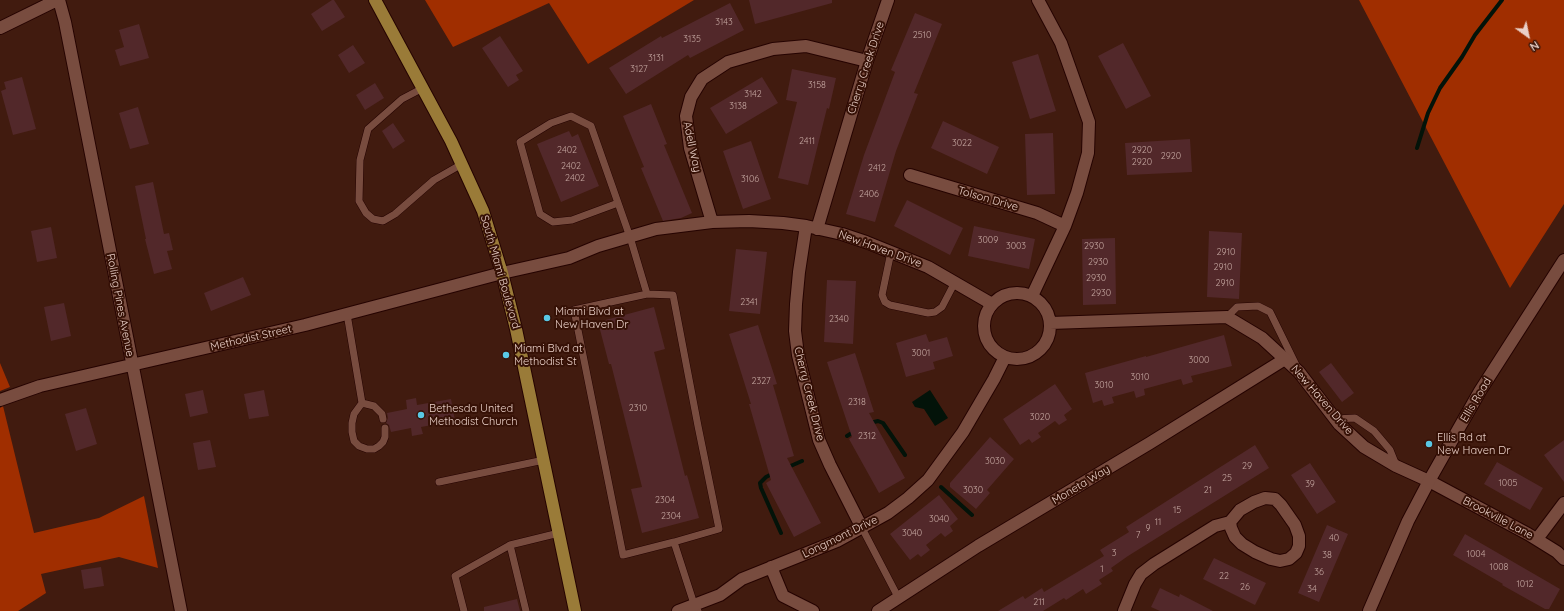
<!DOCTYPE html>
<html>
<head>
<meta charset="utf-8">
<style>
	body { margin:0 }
	#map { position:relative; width:1564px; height:611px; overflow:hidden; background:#411b0f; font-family:Quicksand,sans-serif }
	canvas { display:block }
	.north { position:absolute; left:1508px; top:16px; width:40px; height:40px; -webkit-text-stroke:3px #361106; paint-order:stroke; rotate:147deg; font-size:11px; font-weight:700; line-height:16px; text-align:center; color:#ead0c8 }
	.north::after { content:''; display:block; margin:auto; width:14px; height:18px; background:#ead0c8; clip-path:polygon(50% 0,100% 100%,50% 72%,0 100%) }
</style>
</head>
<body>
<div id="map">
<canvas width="1564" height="611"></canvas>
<div class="north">N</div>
</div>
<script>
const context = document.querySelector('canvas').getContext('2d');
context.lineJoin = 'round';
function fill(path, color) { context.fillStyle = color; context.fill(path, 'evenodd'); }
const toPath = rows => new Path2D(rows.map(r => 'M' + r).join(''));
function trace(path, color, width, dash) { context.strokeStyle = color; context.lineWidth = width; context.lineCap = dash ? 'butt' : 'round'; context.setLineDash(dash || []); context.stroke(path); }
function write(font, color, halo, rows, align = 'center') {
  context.font = font + ' Quicksand,sans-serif'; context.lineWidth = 4; context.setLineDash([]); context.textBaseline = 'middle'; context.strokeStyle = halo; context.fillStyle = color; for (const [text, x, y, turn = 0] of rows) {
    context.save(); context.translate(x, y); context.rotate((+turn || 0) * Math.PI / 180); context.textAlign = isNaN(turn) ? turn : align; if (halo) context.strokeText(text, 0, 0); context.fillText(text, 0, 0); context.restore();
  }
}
fill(toPath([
	[425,0,694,0,588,64,549,3,453,47],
	[1359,0,1564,0,1564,204,1510,288],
	[0,363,10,387,0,391],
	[3,406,34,533,99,518,144,496,158,568,119,557,41,574,46,593,18,611,0,611,0,408]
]), '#a02e00');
fill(toPath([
	[930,390,948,418,935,426,924,409,915,407,912,402]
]), '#031309');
trace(toPath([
	[1417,148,1428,113,1440,88,1462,57,1475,35,1502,0],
	[870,423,878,421,883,423,905,455],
	[847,436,855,431],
	[786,468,802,461],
	[774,473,766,477,760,483,761,488,781,533],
	[941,487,972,515]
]), '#031309', 4);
fill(toPath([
	[332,0,334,0,345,17,322,31,311,14],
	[749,0,832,0,832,3,755,24],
	[730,3,744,30,690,58,688,55,626,94,609,68,661,36,662,38],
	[915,13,942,24,914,93,918,94,896,151,875,222,846,214,864,155,895,72,891,70],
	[139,24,149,58,120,66,115,50,124,47,119,30],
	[500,36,523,71,516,75,519,80,508,87,482,48],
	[1123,43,1151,96,1126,109,1098,56],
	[353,45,365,63,349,73,338,55],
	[1038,54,1056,111,1030,119,1012,62],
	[792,69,836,78,829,109,827,108,808,185,778,178,797,102,786,100],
	[22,77,36,129,13,135,1,91,6,89,4,82],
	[762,77,778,103,726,134,710,108],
	[375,83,384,98,365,110,356,95],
	[651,104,667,144,664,145,692,213,681,218,663,221,641,168,644,167,623,116],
	[138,107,149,144,130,149,119,113],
	[943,121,999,147,987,174,931,148],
	[393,123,405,141,393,149,382,131],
	[569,131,572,137,578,134,599,186,561,202,537,144],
	[1053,133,1055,194,1027,195,1025,134],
	[1190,139,1192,172,1127,175,1125,143],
	[751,141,771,199,743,209,723,151],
	[153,182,164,234,169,233,173,250,167,251,172,269,154,274,145,239,146,239,135,186],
	[907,200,963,228,950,255,894,226],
	[974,226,1035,239,1029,269,968,256],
	[51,227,57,258,37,262,31,231],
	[1209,231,1242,233,1239,299,1207,297],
	[1115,238,1116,304,1083,305,1082,239],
	[736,249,767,252,760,314,729,311],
	[243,277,251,295,211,311,204,293],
	[827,280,856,281,853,344,824,342],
	[64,303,71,336,51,341,44,307],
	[654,307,665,349,654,352,685,476,687,475,699,518,642,533,631,489,642,487,611,364,609,364,598,322],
	[758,325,777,384,773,385,794,456,787,458,821,523,794,537,766,483,771,480,749,404,751,404,729,334],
	[926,334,929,342,947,337,953,356,933,362,935,369,906,377,896,343],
	[1224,335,1232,366,1191,376,1193,382,1183,385,1181,379,1144,389,1145,395,1136,398,1134,391,1112,397,1114,403,1104,406,1102,400,1093,403,1085,373,1146,356,1146,357],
	[855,353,874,412,869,413,905,478,879,493,849,439,852,437,827,362],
	[1331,363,1354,393,1342,402,1319,372],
	[1055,384,1072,409,1064,415,1067,420,1059,425,1055,421,1038,433,1041,437,1032,443,1029,439,1020,445,1003,419],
	[203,390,208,413,190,417,185,394],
	[264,390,269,416,249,419,244,394],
	[416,398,417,405,451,399,455,421,421,427,423,434,412,436,411,428,391,432,389,425,386,423,388,418,387,413,407,409,406,400],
	[86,408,97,444,76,451,65,414],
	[990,437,1014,459,987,490,990,493,976,509,950,487,950,483],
	[210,440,216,467,198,470,193,443],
	[1564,440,1564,482,1544,455],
	[1255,445,1269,468,1128,556,1111,568,1113,571,1099,580,1102,584,1086,594,1083,589,1066,600,1064,598,1043,611,998,611,1023,596,1025,599,1042,588,1044,592,1104,556,1100,550,1129,532,1126,527],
	[1497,462,1543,488,1530,510,1484,484],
	[1310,463,1336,502,1317,514,1291,475],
	[939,495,958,519,950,526,953,531,945,537,941,533,926,545,930,550,921,557,918,554,910,560,890,534],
	[1327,525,1348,534,1319,602,1298,593],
	[1465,534,1560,589,1549,609,1545,609,1502,585,1503,584,1453,555],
	[1214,558,1266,583,1255,605,1203,579],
	[101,567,104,586,84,589,81,570],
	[1160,588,1179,597,1180,594,1213,611,1160,611,1151,607],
	[517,599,520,611,484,611,484,607]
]), '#52282a');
const lane = toPath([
	[423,88,402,99,368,129,360,160,359,201,366,213,373,219,383,221,395,214,434,180,462,164],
	[618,203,572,220,553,222,540,214,520,142,551,123,571,116,591,126,630,237,647,294,673,295,698,426,719,529,674,542,694,604,698,611],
	[891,252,882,295,885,302,890,305,928,313,935,312,942,307,955,282],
	[647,294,574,310,623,555,674,542],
	[347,314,362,403,354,414,352,423,352,432,354,441,359,446,367,449,374,449,379,446,383,442,385,437,385,428],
	[1227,317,1237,307,1258,306,1270,312,1297,367],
	[362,403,374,406,382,414,383,419],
	[1335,419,1355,418,1374,431,1390,450,1396,465],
	[439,482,544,460],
	[862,528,898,597],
	[510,545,526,611],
	[464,611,455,576,510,545,559,533]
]);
const street = toPath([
	[59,0,65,22,181,611],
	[0,28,57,0],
	[910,175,1037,213,1065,226],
	[712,222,690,148,686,116,691,97,702,79,728,62,773,49,806,46,867,61],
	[806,226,799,272,796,304,795,331,798,355,819,440,830,465,862,528],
	[817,229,867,61,888,0],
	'984 326a33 33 0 1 1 66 0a33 33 0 1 1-66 0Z',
	[1032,296,1065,226,1077,193,1088,153,1089,122,1061,43,1038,0],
	[1050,323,1227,317,1262,338,1299,372,1339,424,1364,447,1396,466,1429,481,1528,534,1557,552,1564,559],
	[0,400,40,386,305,325,502,273,569,258,598,246,656,229,712,222,749,221,783,223,806,226,842,234,866,242,928,267,992,304],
	[1265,498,1275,499,1281,505,1295,525,1299,536,1299,546,1296,553,1289,559,1280,561,1271,559,1255,552,1242,544,1235,537,1231,528,1230,522,1240,510,1254,502,1265,498],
	[1537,539,1564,503],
	[771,567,783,596,813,611],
	[678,611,720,595,742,579,837,541,888,513,908,498,928,480,963,432,994,379,1005,357],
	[878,611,978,546,1150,443,1285,359],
	[1124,611,1135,584,1141,574,1154,564,1215,526,1230,522]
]);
const secondary = toPath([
	[1369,611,1408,521,1429,481,1480,391,1564,260]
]);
const primary = toPath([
	[375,0,451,141,483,211,502,273,516,329,575,611]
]);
trace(lane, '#250300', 8);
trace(street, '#250300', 14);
trace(secondary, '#250300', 14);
trace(primary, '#250300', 14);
trace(lane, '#784c3f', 7);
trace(street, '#784c3f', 12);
trace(secondary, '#784c3f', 12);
trace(primary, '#9a7b38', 12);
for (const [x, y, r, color] of [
	[547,318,4,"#59c8e5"],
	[506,355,4,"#59c8e5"],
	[421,415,4,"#59c8e5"],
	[1429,444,4,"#59c8e5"]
]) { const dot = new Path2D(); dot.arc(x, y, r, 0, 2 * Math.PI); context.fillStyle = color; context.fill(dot); trace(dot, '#361106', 1.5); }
write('9px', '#c4a6a0', null, [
	["3143",724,22],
	["2510",922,35],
	["3135",692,39],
	["3131",656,58],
	["3127",639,69],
	["3158",817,85],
	["3142",753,94],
	["3138",738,106],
	["2411",807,141],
	["3022",962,143],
	["2402",567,150],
	["2920",1142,150],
	["2920",1171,156],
	["2920",1142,162],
	["2402",571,166],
	["2412",877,168],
	["2402",575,178],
	["3106",750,179],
	["2406",869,194],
	["3009",988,240],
	["3003",1016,246],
	["2930",1094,246],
	["2910",1226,252],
	["2930",1098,262],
	["2910",1223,267],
	["2930",1096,278],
	["2910",1225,283],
	["2930",1101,293],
	["2341",749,302],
	["2340",839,319],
	["3001",921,353],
	["3000",1199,360],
	["3010",1140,377],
	["2327",761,381],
	["3010",1104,385],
	["2318",857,402],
	["2310",638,408],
	["3020",1040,417],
	["2312",867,436],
	["3030",995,461],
	["29",1247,466],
	["25",1227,478],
	["1005",1508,483],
	["39",1310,484],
	["3030",973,490],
	["21",1208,490],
	["2304",665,500],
	["15",1177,510],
	["2304",671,516],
	["3040",939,519],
	["11",1158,522],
	["9",1148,528],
	["3040",912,533],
	["7",1138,535],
	["40",1334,538],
	["3",1114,553],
	["1004",1476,554],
	["38",1327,555],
	["1008",1499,567],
	["1",1102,569],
	["36",1319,572],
	["22",1224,576],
	["1012",1525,584],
	["26",1245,587],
	["34",1312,589],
	["211",1039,602]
]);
write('11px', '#ead0c8', '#361106', [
	["Cherry Creek Drive",866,68,-72],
	["Adell Way",692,147,78],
	["Tolson Drive",988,199,16],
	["New Haven Drive",880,249,20],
	["South Miami Boulevard",500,272,74],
	["Rolling Pines Avenue",120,305,79],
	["Methodist Street",251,338,-13],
	["Cherry Creek Drive",809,394,76],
	["New Haven Drive",1322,400,49],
	["Ellis Road",1476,400,-59],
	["Moneta Way",1081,485,-31],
	["Brookville Lane",1498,518,28],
	["Longmont Drive",840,537,-26]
]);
write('11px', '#ead0c8', '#361106', [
	["Miami Blvd at",555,312],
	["New Haven Dr",555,325],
	["Miami Blvd at",514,349],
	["Methodist St",514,362],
	["Bethesda United",429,409],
	["Methodist Church",429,422],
	["Ellis Rd at",1437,438],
	["New Haven Dr",1437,451]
], 'left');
</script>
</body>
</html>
